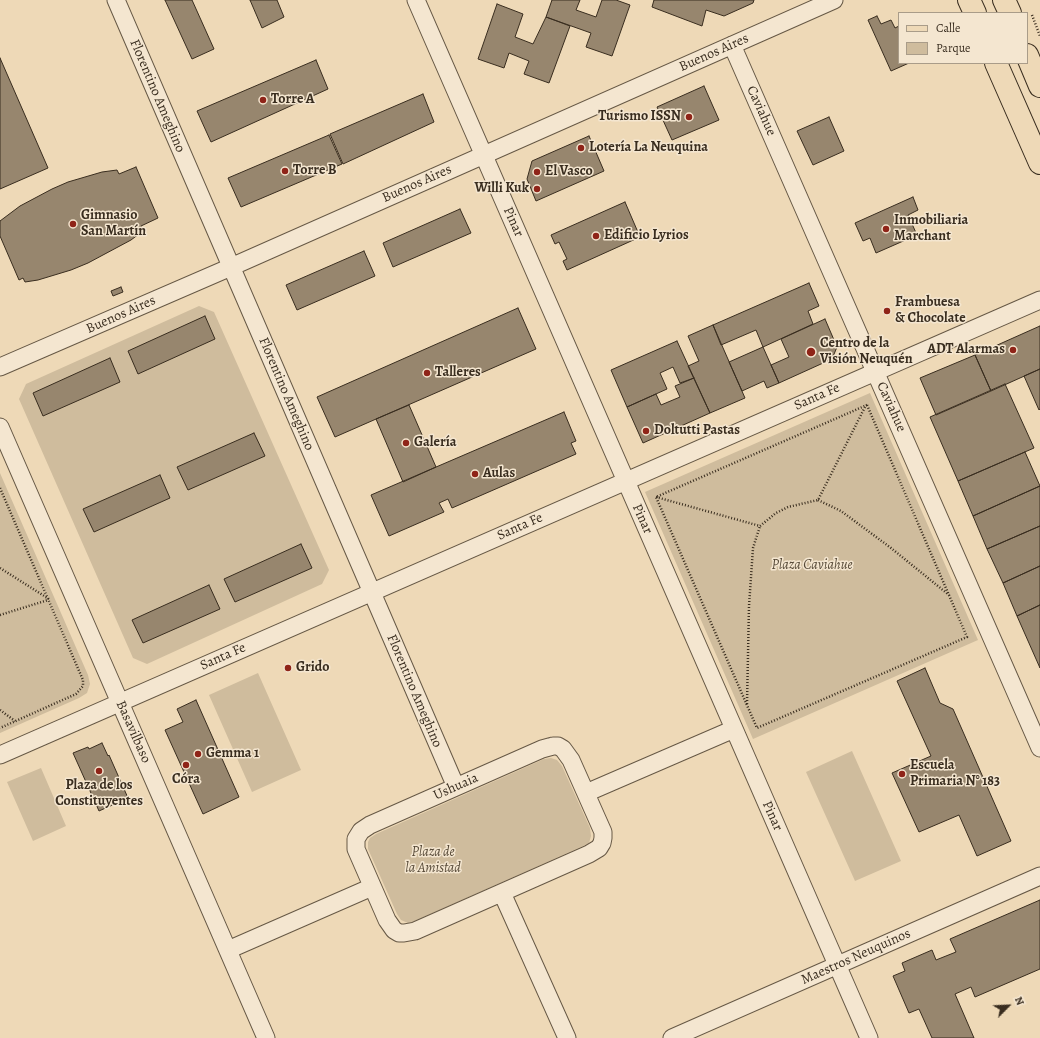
<!DOCTYPE html>
<html>
<head>
<meta charset="utf-8">
<style>
	body { margin:0 }
	#map { position:relative; width:1040px; height:1038px; overflow:hidden; background:#eed9b7; font-family:Alegreya,serif }
	canvas { display:block }
	.legend { position:absolute; left:898px; top:12px; width:130px; height:52px; box-sizing:border-box; background:#f4e6d0; border:1px solid #a99c89; margin:0; padding:5px 7px; list-style:none; font-size:12px; color:#392d1f }
	.legend li { display:flex; align-items:center; gap:8px; height:20px }
	.legend b { width:20px; border:1px solid #a99c89 }
	.north { position:absolute; left:988px; top:986px; width:40px; height:40px; -webkit-text-stroke:3px #f4e6d0; paint-order:stroke; rotate:66deg; font-size:11px; font-weight:700; line-height:16px; text-align:center; color:#392d1f }
	.north::after { content:''; display:block; margin:auto; width:14px; height:18px; background:#392d1f; clip-path:polygon(50% 0,100% 100%,50% 72%,0 100%) }
</style>
</head>
<body>
<div id="map">
<canvas width="1040" height="1038"></canvas>
<ul class="legend">
<li><b style="height:5px;background:#eed9b7"></b>Calle</li>
<li><b style="height:11px;background:#cfbc9d"></b>Parque</li>
</ul>
<div class="north">N</div>
</div>
<script>
const context = document.querySelector('canvas').getContext('2d');
context.lineJoin = 'round';
function fill(path, color) { context.fillStyle = color; context.fill(path, 'evenodd'); }
const toPath = rows => new Path2D(rows.map(r => 'M' + r).join(''));
function trace(path, color, width, dash) { context.strokeStyle = color; context.lineWidth = width; context.lineCap = dash ? 'butt' : 'round'; context.setLineDash(dash || []); context.stroke(path); }
function write(font, color, halo, rows, align = 'center') {
  context.font = font + ' Alegreya,serif'; context.lineWidth = 3; context.setLineDash([]); context.textBaseline = 'middle'; context.strokeStyle = halo; context.fillStyle = color; for (const [text, x, y, turn = 0] of rows) {
    context.save(); context.translate(x, y); context.rotate((+turn || 0) * Math.PI / 180); context.textAlign = isNaN(turn) ? turn : align; if (halo) context.strokeText(text, 0, 0); context.fillText(text, 0, 0); context.restore();
  }
}
fill(toPath([
	[199,306,214,312,329,570,322,584,147,664,133,658,19,399,26,384],
	[870,393,978,640,753,739,645,492],
	[0,473,88,675,90,684,87,693,79,698,0,733],
	[258,673,301,770,252,792,209,695],
	[852,751,901,861,855,881,806,772],
	[551,758,557,760,562,766,590,828,591,836,589,843,583,846,415,921,408,923,401,920,397,914,368,849,368,842,370,838,376,834,544,759],
	[41,768,66,826,33,841,7,782]
]), '#cfbc9d');
const building = toPath([
	[165,0,192,0,214,49,192,59,165,0],
	[250,0,277,0,284,17,262,28,250,0],
	[552,0,580,0,576,10,596,17,602,0,616,0,630,5,612,56,586,47,591,33,546,17,552,0],
	[654,0,754,0,753,3,724,16,706,10,702,26,652,7,654,0],
	[497,4,523,14,515,37,533,44,546,17,570,26,549,83,524,74,529,61,509,53,504,68,478,59,497,4],
	[877,16,881,24,891,20,895,28,899,26,899,63,909,63,891,71,868,20,877,16],
	[0,58,48,168,0,189,0,58],
	[316,60,328,89,211,142,197,111,316,60],
	[704,86,719,120,672,140,657,107,704,86],
	[423,94,434,122,343,164,330,134,423,94],
	[829,117,844,151,813,165,797,131,829,117],
	[329,135,342,164,241,207,228,178,329,135],
	[589,136,604,171,536,201,527,179,532,161,589,136],
	[136,167,158,218,141,226,143,231,131,240,88,263,71,270,38,280,25,282,23,278,19,280,0,236,0,221,20,206,52,189,68,182,102,172,117,170,119,174,136,167],
	[913,197,918,210,908,215,917,235,876,253,870,238,863,241,855,223,913,197],
	[625,202,640,237,567,270,563,261,567,259,559,242,555,244,551,235,625,202],
	[460,209,471,233,393,267,383,243,460,209],
	[364,251,375,276,297,310,286,285,364,251],
	[809,283,819,306,808,311,813,324,763,347,756,330,721,345,713,325,809,283],
	[121,287,123,292,113,296,111,291,121,287],
	[518,308,536,349,335,437,317,397,518,308],
	[205,316,215,339,138,374,128,351,205,316],
	[825,319,837,347,832,359,779,383,771,365,789,357,781,339,825,319],
	[713,325,745,398,710,413,688,366,699,361,688,336,713,325],
	[1040,326,1040,369,991,391,975,355,1040,326],
	[677,341,694,378,680,383,673,367,660,373,667,389,627,407,611,370,677,341],
	[763,347,779,383,767,388,764,381,742,391,729,362,763,347],
	[975,355,991,391,936,415,920,378,975,355],
	[110,358,120,382,43,416,33,393,110,358],
	[1040,369,1040,409,1039,410,1024,376,1040,369],
	[694,378,710,413,643,443,627,407,656,394,661,405,680,397,675,386,694,378],
	[1005,384,1034,448,958,481,930,417,1005,384],
	[409,405,436,467,403,482,376,419,409,405],
	[564,412,576,441,571,443,576,454,452,508,448,499,439,503,444,512,389,536,371,495,564,412],
	[254,433,265,456,188,490,177,467,254,433],
	[1025,452,1040,486,973,516,958,481,1025,452],
	[160,475,170,498,94,532,83,509,160,475],
	[1040,486,1040,526,987,549,973,516,1040,486],
	[1040,526,1040,566,1003,583,987,549,1040,526],
	[301,544,312,568,235,602,224,579,301,544],
	[1040,566,1040,605,1017,616,1003,583,1040,566],
	[209,585,220,609,143,643,132,620,209,585],
	[1040,605,1040,668,1017,616,1040,605],
	[925,668,940,703,953,709,1011,841,977,856,959,815,919,832,892,773,931,756,897,681,925,668],
	[196,700,239,797,203,814,165,730,183,722,177,709,196,700],
	[102,743,108,756,109,755,128,798,99,811,73,753,88,747,89,749,102,743],
	[1040,900,1040,969,975,997,971,987,955,994,974,1038,932,1038,919,1009,909,1013,893,976,905,971,902,963,932,950,936,960,956,952,950,939,1040,900]
]);
fill(building, '#97866e');
trace(building, '#392d1f', 1);
const minor = toPath([
	[116,0,456,787],
	[416,0,869,1038],
	[732,45,1040,748],
	[0,367,231,267,834,0],
	[0,427,266,1038],
	[553,746,558,746,563,749,571,760,603,832,603,838,602,843,599,848,589,854,415,931,404,933,399,933,394,930,387,920,356,849,356,839,361,831,370,825,542,749,553,746],
	[0,755,1040,300],
	[586,793,734,729],
	[502,893,567,1038],
	[228,950,372,887],
	[672,1038,1040,876]
]);
const primary = toPath([
	[969,0,975,13],
	[1004,0,1010,13],
	[1027,55,1040,86],
	[996,63,1040,163]
]);
trace(minor, '#665845', 19);
trace(primary, '#392d1f', 24);
trace(toPath([
	[1032,15,1040,36],
	[867,405,967,637,757,728,656,497,867,405],
	[0,488,83,680,83,686,76,694,0,728],
	[656,497,760,526,776,513,788,507,818,500,866,405],
	[818,500,841,511,891,548,949,595],
	[0,568,49,599],
	[0,615,48,600],
	[747,704,749,606,753,548,760,526],
	[0,710,15,721]
]), '#392d1f', 2.5, [1, 2]);
trace(minor, '#f4e6d0', 17);
trace(primary, '#eed9b7', 22);
for (const [x, y, r, color] of [
	[263,100,4,"#8f2418"],
	[689,117,4,"#8f2418"],
	[581,148,4,"#8f2418"],
	[285,171,4,"#8f2418"],
	[537,172,4,"#8f2418"],
	[537,189,4,"#8f2418"],
	[73,224,4,"#8f2418"],
	[886,229,4,"#8f2418"],
	[596,236,4,"#8f2418"],
	[887,311,4,"#8f2418"],
	[1013,350,4,"#8f2418"],
	[811,352,5,"#8f2418"],
	[427,373,4,"#8f2418"],
	[646,431,4,"#8f2418"],
	[406,443,4,"#8f2418"],
	[475,474,4,"#8f2418"],
	[288,668,4,"#8f2418"],
	[198,754,4,"#8f2418"],
	[186,765,4,"#8f2418"],
	[99,771,4,"#8f2418"],
	[902,774,4,"#8f2418"]
]) { const dot = new Path2D(); dot.arc(x, y, r, 0, 2 * Math.PI); context.fillStyle = color; context.fill(dot); trace(dot, '#f4e6d0', 1.5); }
write('14px', '#392d1f', '#f4e6d0', [
	["Buenos Aires",714,53,-24],
	["Florentino Ameghino",157,96,67],
	["Caviahue",761,111,66],
	["Buenos Aires",417,184,-24],
	["Pinar",513,222,66],
	["Buenos Aires",121,315,-24],
	["Florentino Ameghino",286,394,67],
	["Santa Fe",817,397,-24],
	["Caviahue",891,407,66],
	["Pinar",642,519,66],
	["Santa Fe",520,527,-24],
	["Santa Fe",223,657,-24],
	["Florentino Ameghino",414,691,67],
	["Basavilbaso",133,732,66],
	["Ushuaia",456,787,-24],
	["Pinar",772,816,66],
	["Maestros Neuquinos",856,957,-24]
]);
write('bold 14px', '#392d1f', '#f4e6d0', [
	["Torre A",271,100],
	["Turismo ISSN",681,117,"right"],
	["Lotería La Neuquina",589,148],
	["Torre B",293,171],
	["El Vasco",545,172],
	["Willi Kuk",529,189,"right"],
	["Gimnasio",81,216],
	["San Martín",81,232],
	["Inmobiliaria",894,221],
	["Marchant",894,237],
	["Edificio Lyrios",604,236],
	["Frambuesa",895,303],
	["& Chocolate",895,319],
	["Centro de la",820,344],
	["Visión Neuquén",820,360],
	["ADT Alarmas",1005,350,"right"],
	["Talleres",435,373],
	["Doltutti Pastas",654,431],
	["Galería",414,443],
	["Aulas",483,474],
	["Grido",296,668],
	["Gemma 1",206,754],
	["Escuela",910,766],
	["Primaria N° 183",910,782],
	["Córa",186,780,"center"],
	["Plaza de los",99,786,"center"],
	["Constituyentes",99,802,"center"]
], 'left');
write('italic 14px', '#574a38', '#f4e6d0', [
	["Plaza Caviahue",812,566],
	["Plaza de",433,853],
	["la Amistad",433,869]
]);
</script>
</body>
</html>
